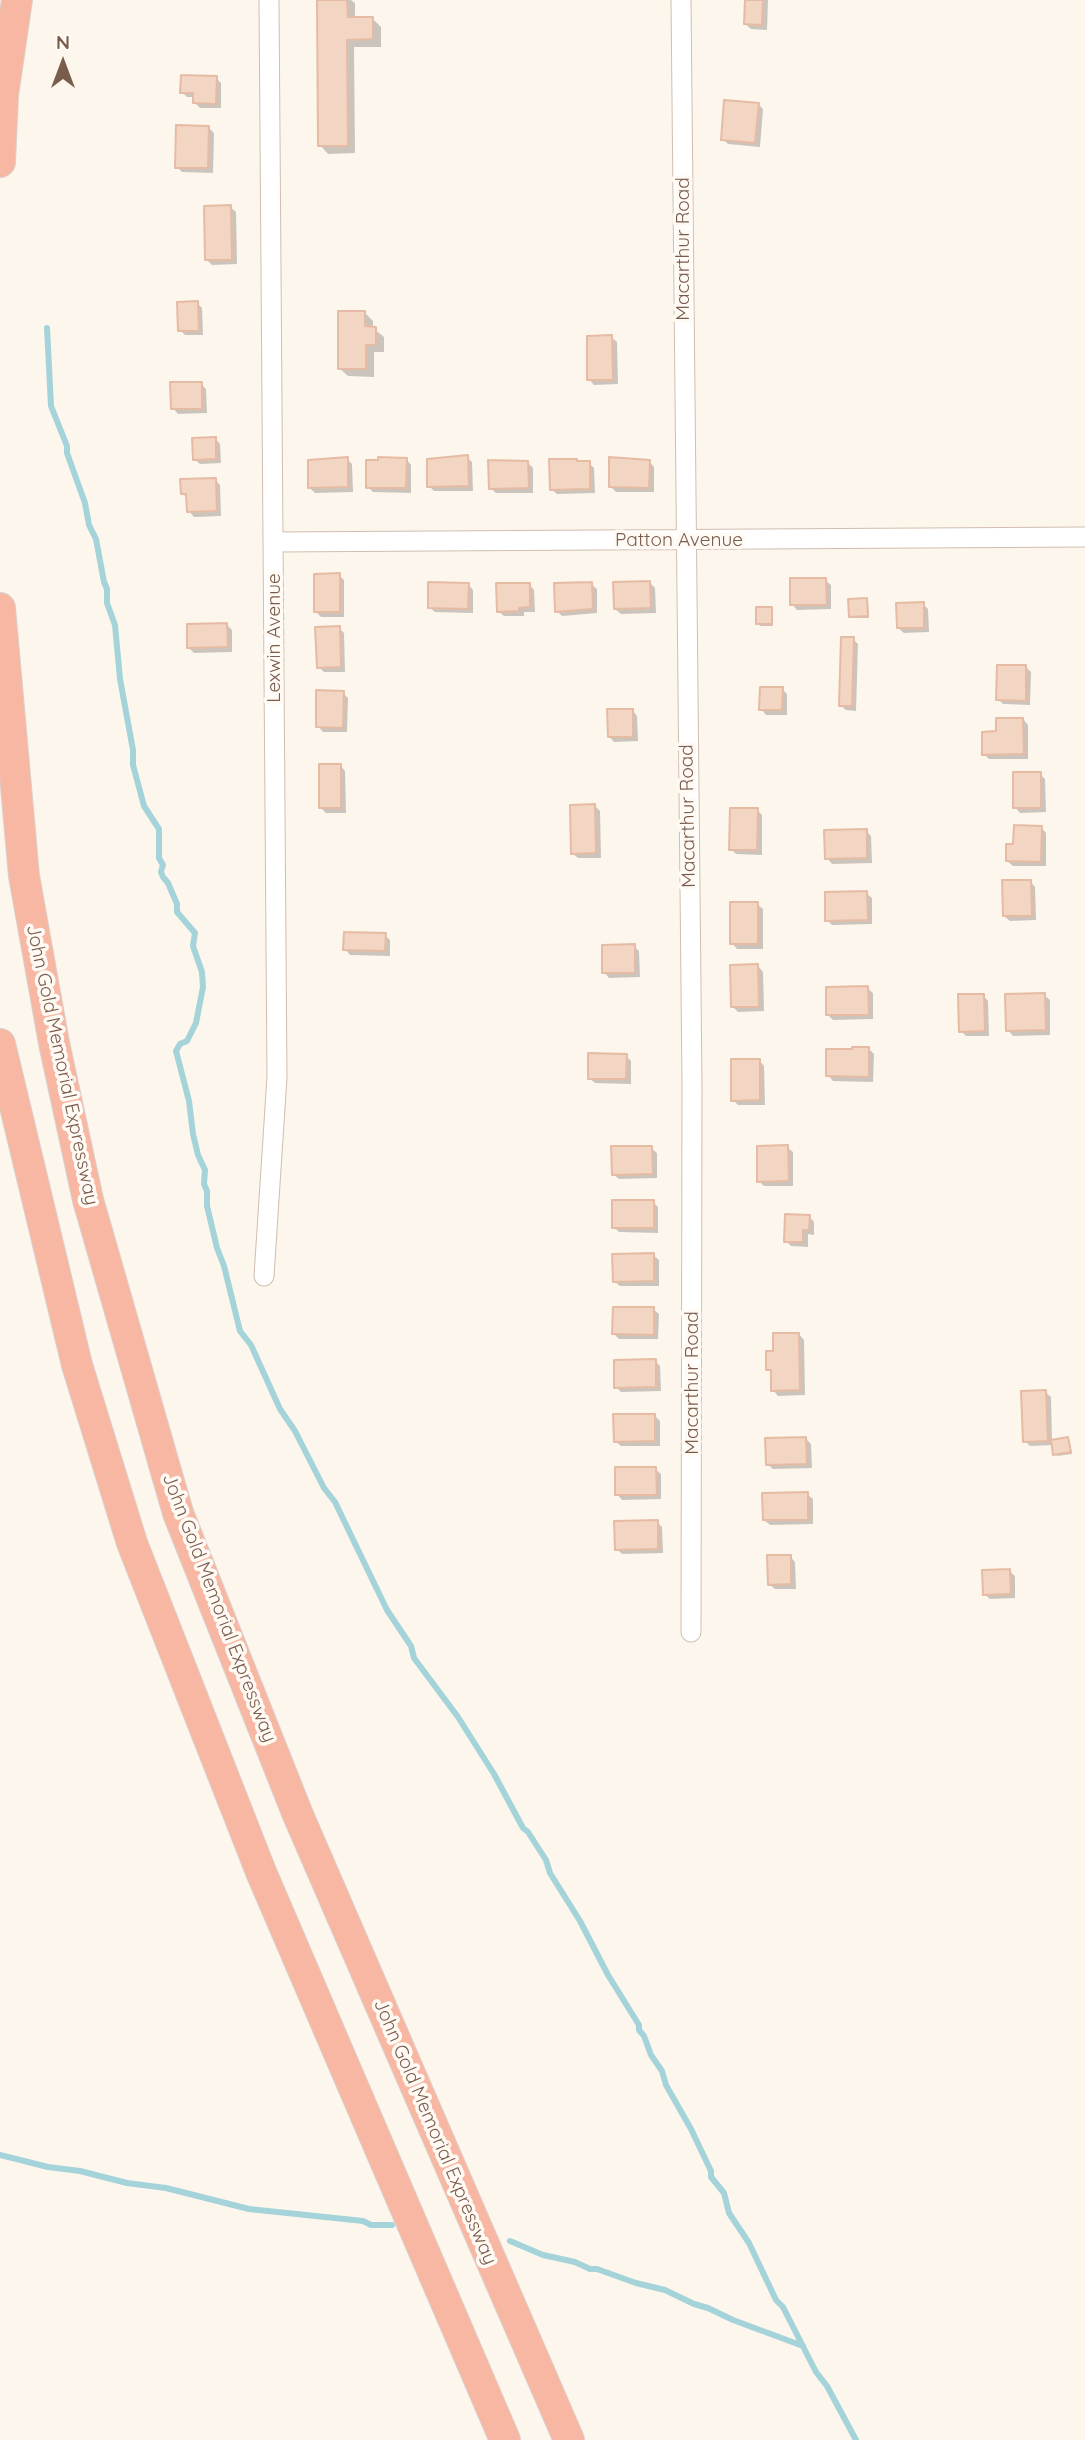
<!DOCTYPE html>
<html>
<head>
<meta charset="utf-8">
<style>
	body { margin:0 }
	#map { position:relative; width:1085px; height:2440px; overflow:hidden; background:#fdf6ec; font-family:Quicksand,sans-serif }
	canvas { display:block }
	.north { position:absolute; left:28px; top:28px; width:70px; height:70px; -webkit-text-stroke:5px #fffaf3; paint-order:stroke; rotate:0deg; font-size:19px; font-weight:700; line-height:28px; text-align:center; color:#7a5c4d }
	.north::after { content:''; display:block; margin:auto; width:24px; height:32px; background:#7a5c4d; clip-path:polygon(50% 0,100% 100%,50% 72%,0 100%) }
</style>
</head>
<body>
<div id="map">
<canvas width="1085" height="2440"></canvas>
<div class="north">N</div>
</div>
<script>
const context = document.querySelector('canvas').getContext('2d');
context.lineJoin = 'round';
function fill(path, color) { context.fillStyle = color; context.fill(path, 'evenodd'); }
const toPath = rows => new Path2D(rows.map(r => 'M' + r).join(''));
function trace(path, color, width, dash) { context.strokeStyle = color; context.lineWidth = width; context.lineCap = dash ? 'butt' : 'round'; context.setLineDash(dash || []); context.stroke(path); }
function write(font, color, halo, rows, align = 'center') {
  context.font = font + ' Quicksand,sans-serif'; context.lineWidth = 7; context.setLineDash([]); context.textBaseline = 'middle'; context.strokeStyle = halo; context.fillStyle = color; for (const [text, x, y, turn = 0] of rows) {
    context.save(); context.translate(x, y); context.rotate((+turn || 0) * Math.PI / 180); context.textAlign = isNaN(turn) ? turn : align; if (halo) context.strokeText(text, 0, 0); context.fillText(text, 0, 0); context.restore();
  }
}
fill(toPath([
	[319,0,351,0,355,3,355,18,372,18,381,27,381,47,354,47,355,153,328,154,320,145],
	[746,0,768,0,767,30,751,29,745,24],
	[216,78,221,83,221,108,200,108,194,102,195,97,187,97,182,92],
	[758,104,763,109,760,147,728,144,723,139],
	[209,128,214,133,213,173,182,172,177,167],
	[230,207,236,212,237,264,212,265,207,260],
	[197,303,202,308,203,335,185,335,180,330],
	[365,313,373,321,373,328,384,337,384,352,374,352,374,377,348,376,339,368],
	[611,337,617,342,618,384,594,385,589,379],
	[201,384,206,389,207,413,178,414,173,408],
	[215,438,220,444,221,463,200,464,194,459],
	[467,457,472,462,473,491,434,491,429,486],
	[347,459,352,464,353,492,315,493,310,488],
	[406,459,411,465,411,493,373,492,368,487,380,462],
	[576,460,579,463,589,463,594,468,595,493,557,494,551,489],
	[649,461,654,467,654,492,616,492,611,487],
	[528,463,533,468,533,493,496,493,490,488],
	[215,480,220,485,221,516,194,517,189,511,188,499,182,493],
	[339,575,344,580,344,617,321,617,316,612],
	[825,580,831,585,831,609,797,610,792,604],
	[650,583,655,588,656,613,621,614,615,609],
	[468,584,473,590,473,613,435,612,429,607],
	[529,584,534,590,535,612,524,612,524,616,504,616,498,611],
	[591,584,597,589,597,613,562,616,557,611],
	[866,600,868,602,869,618,853,618,851,616],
	[923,604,928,609,929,632,904,633,898,628],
	[771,608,773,610,773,626,760,626,758,623],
	[227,625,232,630,232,652,194,653,189,648],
	[339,628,344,633,345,672,324,672,319,667],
	[853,639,858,644,856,711,846,710,840,705],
	[1026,667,1031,672,1030,705,1003,704,998,699],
	[782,689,787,694,787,715,766,715,761,709],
	[343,693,348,698,347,732,323,732,318,726],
	[632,710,637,716,638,741,614,742,609,736],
	[1023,719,1028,725,1028,759,989,759,984,754,998,733],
	[340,765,345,771,346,813,326,813,321,808],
	[1040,774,1045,779,1046,812,1020,813,1015,807],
	[595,806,600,811,601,858,578,858,572,853],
	[757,810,762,815,762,855,736,854,731,849],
	[1041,827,1046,833,1046,866,1013,866,1007,861],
	[866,831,871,836,872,863,832,864,827,858],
	[1030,881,1035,887,1036,920,1010,921,1004,916],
	[866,893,872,898,872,924,832,925,827,920],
	[757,904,763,909,763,949,737,949,732,943],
	[385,935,390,940,390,956,350,955,345,949],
	[634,946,639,951,640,977,609,978,604,972],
	[758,966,763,972,764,1011,738,1012,733,1007],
	[867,988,873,993,873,1019,833,1020,828,1015],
	[983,995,988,1001,989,1036,966,1036,961,1031],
	[1044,995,1050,1000,1050,1035,1013,1036,1008,1030],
	[869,1049,874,1054,873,1082,833,1081,828,1075],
	[626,1056,631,1061,631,1084,595,1083,589,1078],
	[759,1060,764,1066,765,1105,738,1105,733,1100],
	[787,1147,793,1152,793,1186,764,1186,759,1181],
	[651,1148,657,1153,657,1178,619,1179,613,1174],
	[653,1202,658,1207,658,1233,619,1232,614,1227],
	[809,1216,814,1222,814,1235,808,1234,808,1247,791,1246,786,1241],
	[653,1255,659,1260,659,1286,620,1286,614,1281],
	[653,1309,659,1314,658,1339,619,1339,614,1334],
	[799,1334,804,1340,805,1395,778,1396,773,1390,773,1373,768,1369,775,1352],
	[655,1361,660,1366,661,1391,621,1392,616,1387],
	[1045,1392,1051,1397,1052,1441,1068,1439,1072,1454,1057,1456,1054,1445,1030,1446,1025,1441],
	[654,1415,660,1421,660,1446,621,1446,615,1441],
	[806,1439,811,1444,812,1468,773,1469,767,1464],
	[655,1469,661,1474,661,1499,622,1500,617,1494],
	[807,1494,813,1499,813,1524,770,1525,764,1520],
	[657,1522,662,1527,663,1553,622,1554,617,1549],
	[790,1556,795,1562,796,1589,775,1589,769,1584],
	[1009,1571,1015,1576,1015,1598,990,1599,984,1594]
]), '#0003');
trace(toPath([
	[47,328,51,406,67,446,67,453,85,503,89,525,96,539,104,582,107,589,107,603,115,625,120,679,133,750,133,765,144,806,159,829,159,858,163,865,161,872,163,877,168,883,177,904,177,912,195,933,193,946,202,972,203,987,196,1023,187,1041,180,1044,176,1051,189,1101,193,1134,198,1155,205,1170,204,1184,207,1191,207,1206,217,1248,224,1266,240,1331,251,1345,280,1409,295,1431,324,1488,335,1502,387,1610,411,1646,414,1658,458,1717,494,1774,523,1828,528,1832,546,1860,550,1873,580,1921,608,1975,639,2025,639,2030,644,2036,651,2055,662,2071,666,2085,691,2129,711,2171,711,2177,724,2193,729,2213,749,2243,776,2300,783,2307,816,2372,827,2386,856,2440],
	[0,2155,48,2167,80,2171,127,2183,166,2188,249,2209,363,2221,371,2225,392,2225],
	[510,2241,543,2255,575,2262,590,2269,597,2269,636,2283,665,2290,694,2304,708,2308,733,2320,803,2346]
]), '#a5d3da', 6);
const building = toPath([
	[317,0,347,0,348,17,373,17,373,39,347,40,348,146,318,146,317,0],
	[745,0,763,0,762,25,744,24,745,0],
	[181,75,217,76,216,104,193,103,193,93,180,93,181,75],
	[724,100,759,103,755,143,721,140,724,100],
	[176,125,209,126,208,168,175,168,176,125],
	[231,205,232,260,205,260,204,206,231,205],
	[198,301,199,331,178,331,177,302,198,301],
	[338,311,365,311,365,326,376,327,376,345,366,345,366,369,338,369,338,311],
	[612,335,613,380,587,380,587,336,612,335],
	[170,382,202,382,202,409,171,409,170,382],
	[216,437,216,459,193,460,192,438,216,437],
	[468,455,469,486,427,487,427,459,468,455],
	[348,457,348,487,308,488,308,460,348,457],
	[378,457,407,458,406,488,366,488,366,460,378,460,378,457],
	[609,457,650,460,649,488,609,487,609,457],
	[549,459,577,459,577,461,590,461,590,489,550,490,549,459],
	[488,460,528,461,529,488,489,489,488,460],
	[216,478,217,511,187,512,186,494,181,494,180,479,216,478],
	[340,573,340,612,314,612,314,574,340,573],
	[790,578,826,578,827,605,790,605,790,578],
	[650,581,651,608,614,609,613,582,650,581],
	[428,582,469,583,468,609,428,608,428,582],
	[592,582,593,609,555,612,554,583,592,582],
	[496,583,530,583,530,607,519,608,519,611,497,612,496,583],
	[867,598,868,616,849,617,848,599,867,598],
	[924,602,924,628,897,628,896,603,924,602],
	[756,607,772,607,772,624,756,624,756,607],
	[227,623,228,647,187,648,187,624,227,623],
	[340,626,341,667,317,668,315,627,340,626],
	[841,637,854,637,852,706,839,706,841,637],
	[997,665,1026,665,1026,701,996,700,997,665],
	[760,687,783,687,782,710,759,710,760,687],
	[316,690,344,691,343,728,316,727,316,690],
	[607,709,633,709,633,737,608,737,607,709],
	[996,718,1023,718,1024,754,982,755,982,732,996,731,996,718],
	[319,764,341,764,341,808,319,808,319,764],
	[1013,772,1041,772,1041,808,1013,808,1013,772],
	[595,804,596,853,571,854,570,805,595,804],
	[730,808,758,808,757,850,729,850,730,808],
	[1014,825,1042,826,1041,862,1006,861,1006,844,1013,844,1014,825],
	[867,829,867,858,825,859,824,830,867,829],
	[1002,880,1031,880,1032,916,1003,916,1002,880],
	[867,891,868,920,825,921,825,892,867,891],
	[730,902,758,902,758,944,730,944,730,902],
	[344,932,386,933,385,951,343,950,344,932],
	[635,944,635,973,602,973,602,945,635,944],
	[758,964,759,1007,731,1007,730,965,758,964],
	[868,986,869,1015,826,1015,826,987,868,986],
	[1045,993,1046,1030,1006,1031,1005,994,1045,993],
	[958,994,984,994,985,1031,959,1032,958,994],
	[852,1047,869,1047,869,1077,826,1076,826,1049,852,1049,852,1047],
	[588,1053,627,1054,626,1079,588,1079,588,1053],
	[731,1059,760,1059,760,1100,731,1101,731,1059],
	[788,1145,789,1181,757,1182,757,1146,788,1145],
	[611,1146,652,1146,653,1174,612,1175,611,1146],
	[612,1200,654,1200,654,1228,612,1228,612,1200],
	[785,1214,810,1215,809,1230,803,1230,803,1242,784,1242,785,1214],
	[654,1253,654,1281,613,1282,612,1254,654,1253],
	[613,1307,654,1307,654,1335,612,1334,613,1307],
	[773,1333,799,1333,800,1390,771,1391,771,1370,766,1370,766,1351,773,1351,773,1333],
	[656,1359,656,1387,614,1388,614,1360,656,1359],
	[1046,1390,1048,1441,1023,1442,1021,1391,1046,1390],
	[613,1414,655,1414,655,1441,614,1442,613,1414],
	[806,1437,807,1464,766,1465,765,1438,806,1437],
	[1068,1437,1071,1452,1053,1455,1051,1440,1068,1437],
	[615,1467,656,1467,657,1495,615,1495,615,1467],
	[808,1492,808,1520,763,1520,762,1493,808,1492],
	[658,1520,658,1549,615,1550,614,1521,658,1520],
	[767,1555,791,1555,791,1584,768,1585,767,1555],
	[1010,1569,1011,1594,983,1595,982,1570,1010,1569]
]);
fill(building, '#f3d5c3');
trace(building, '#e6bba3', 2);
const minor = toPath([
	[681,0,692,1085,691,1632],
	[274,542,1085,537],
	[264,1276,277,1077,269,0]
]);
const highway = toPath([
	[0,162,3,95,17,0],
	[0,608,24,876,54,1043,88,1200,178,1513,298,1815,569,2440],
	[0,1044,77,1365,132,1543,261,1872,505,2440]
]);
trace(minor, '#d1beb0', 21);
trace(highway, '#dad1cd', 32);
trace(minor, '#fff', 19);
trace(highway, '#f7b7a3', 30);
write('19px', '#7a5c4d', '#fffaf3', [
	["Macarthur Road",683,249,-90],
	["Patton Avenue",679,540],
	["Lexwin Avenue",274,638,-90],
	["Macarthur Road",688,816,-91],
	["John Gold Memorial Expressway",62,1065,78],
	["Macarthur Road",692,1383,-90],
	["John Gold Memorial Expressway",219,1608,69],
	["John Gold Memorial Expressway",435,2132,67]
]);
</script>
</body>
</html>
